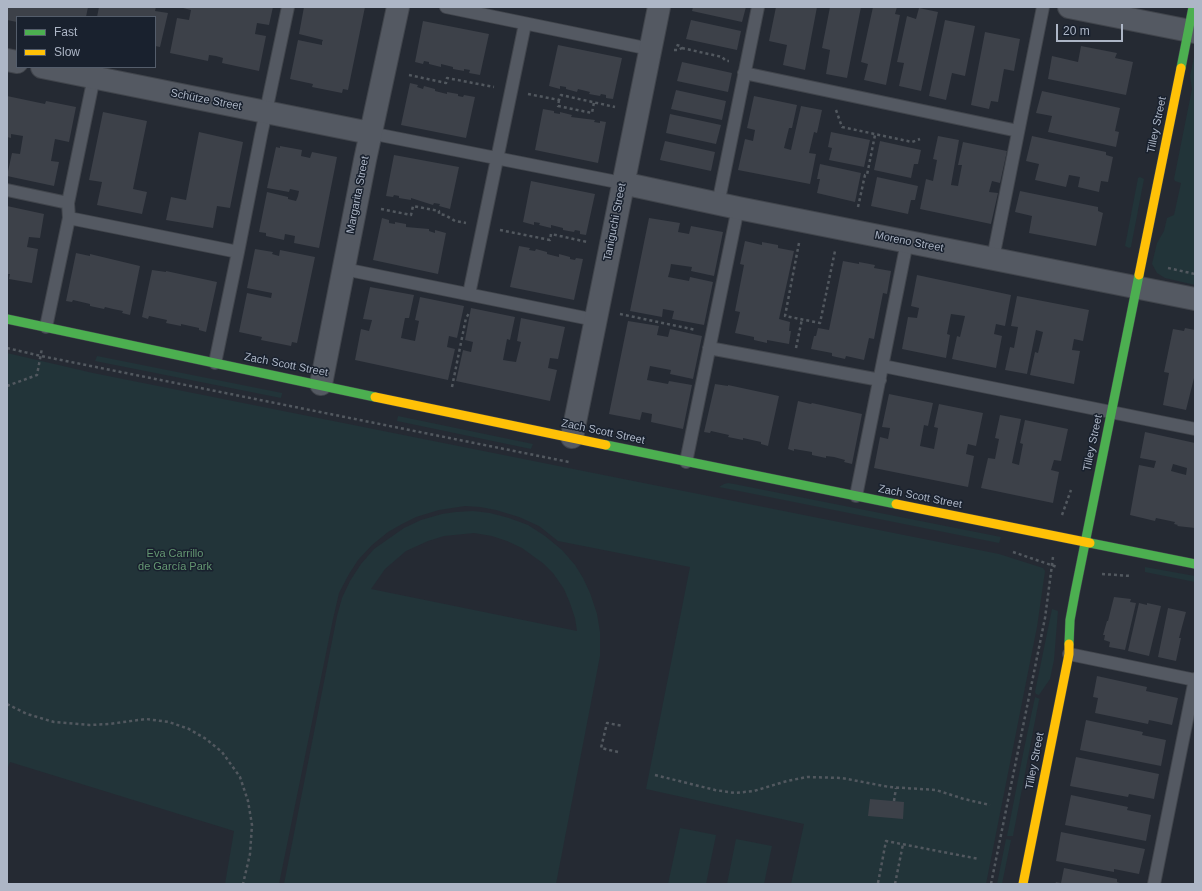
<!DOCTYPE html>
<html>
<head>
<meta charset="utf-8">
<style>
	body { margin:0 }
	#map { position:relative; width:1202px; height:891px; overflow:hidden; background:#252a33; font-family:Arial,sans-serif }
	canvas { display:block }
	.frame { position:absolute; inset:0; border:8px solid #adb6c6; pointer-events:none }
	.legend { position:absolute; left:16px; top:16px; width:140px; height:52px; box-sizing:border-box; background:#19212e; border:1px solid #545d6b; margin:0; padding:5px 7px; list-style:none; font-size:12px; color:#adb6c6 }
	.legend li { display:flex; align-items:center; gap:8px; height:20px }
	.legend b { width:20px; border:1px solid #545d6b }
	.scale { position:absolute; left:1056px; top:24px; width:67px; height:18px; box-sizing:border-box; border:2px solid #adb6c6; border-top:0; padding-left:5px; font-size:12px; line-height:14px; white-space:nowrap; color:#adb6c6; -webkit-text-stroke:3px #19212e; paint-order:stroke }
</style>
</head>
<body>
<div id="map">
<canvas width="1202" height="891"></canvas>
<div class="frame"></div>
<ul class="legend">
<li><b style="height:5px;background:#4caf50"></b>Fast</li>
<li><b style="height:5px;background:#ffc107"></b>Slow</li>
</ul>
<div class="scale">20 m</div>
</div>
<script>
const context = document.querySelector('canvas').getContext('2d');
context.lineJoin = 'round';
function fill(path, color) { context.fillStyle = color; context.fill(path, 'evenodd'); }
const toPath = rows => new Path2D(rows.map(r => 'M' + r).join(''));
function trace(path, color, width, dash) { context.strokeStyle = color; context.lineWidth = width; context.lineCap = dash ? 'butt' : 'round'; context.setLineDash(dash || []); context.stroke(path); }
function write(font, color, halo, rows, align = 'center') {
  context.font = font + ' Arial,sans-serif'; context.lineWidth = 3; context.setLineDash([]); context.textBaseline = 'middle'; context.strokeStyle = halo; context.fillStyle = color; for (const [text, x, y, turn = 0] of rows) {
    context.save(); context.translate(x, y); context.rotate((+turn || 0) * Math.PI / 180); context.textAlign = isNaN(turn) ? turn : align; if (halo) context.strokeText(text, 0, 0); context.fillText(text, 0, 0); context.restore();
  }
}
fill(toPath([
	[1195,52,1195,285,1165,278,1157,273,1152,264,1157,243,1164,231,1167,218,1174,215,1181,183,1175,181,1174,179,1192,89,1190,76],
	[1140,177,1144,179,1131,247,1129,248,1125,246,1138,178],
	[7,353,93,373,999,554,1043,568,1045,571,1037,627,986,884,791,884,804,824,646,789,690,567,558,541,539,526,519,517,496,510,480,507,465,506,439,510,416,517,402,524,388,532,372,545,358,560,349,574,339,593,333,619,279,884,225,884,234,831,10,762,7,770],
	[97,356,282,393,282,394,281,398,95,361],
	[398,416,533,444,531,449,397,421],
	[728,483,734,484,1001,537,999,543,719,487,724,484],
	[473,511,490,513,509,518,528,525,545,536,562,550,575,565,583,578,590,593,597,614,600,632,600,656,556,884,284,884,337,616,342,598,350,581,361,564,374,549,404,528,421,520,442,514,456,512],
	[474,533,492,536,507,541,522,548,544,564,553,573,564,589,570,603,575,618,577,631,371,589,385,569,406,551,428,541,444,536],
	[1145,567,1195,576,1195,582,1145,572],
	[1052,609,1058,611,1054,660,1050,679,1039,695,1036,694,1035,692],
	[1035,697,1040,699,1039,700,1013,836,1007,836,1024,749],
	[680,828,716,835,706,884,668,884],
	[736,839,772,846,764,884,727,884],
	[1006,839,1011,840,1002,884,997,884]
]), '#223439');
fill(toPath([
	[7,7,88,7,86,17,17,17,17,22,7,20],
	[99,7,156,7,155,11,168,13,160,47,155,46,155,17,97,17],
	[179,7,273,7,269,25,257,23,255,34,266,36,259,71,222,63,223,58,216,56,209,55,208,61,170,53,177,18,189,20,191,10],
	[304,7,365,7,348,90,343,89,342,93,312,87,313,84,290,79,298,40,322,45,322,42,323,40,299,34],
	[693,7,746,7,742,22,692,11],
	[776,7,817,7,805,70,783,65,787,45,769,41],
	[830,7,861,7,847,78,826,74,830,50,822,48],
	[873,7,897,7,895,14,900,15,886,85,864,80,868,64,861,62],
	[919,8,938,12,921,91,899,86,904,63,897,62,907,16,916,19],
	[691,20,741,31,737,50,686,39],
	[945,20,975,26,965,76,952,73,946,100,929,96],
	[423,21,489,34,480,75,469,73,470,70,464,69,464,71,453,69,453,67,441,64,441,67,429,64,429,62,424,61,423,64,415,62],
	[985,32,1020,39,1014,71,1004,69,998,102,991,101,989,109,971,105],
	[558,45,622,58,613,99,606,98,606,95,601,94,600,96,589,94,590,92,578,89,577,92,566,89,566,87,560,86,560,89,549,86],
	[1081,46,1117,53,1115,58,1133,62,1126,95,1048,79,1052,56,1078,62],
	[682,62,732,73,728,92,677,81],
	[410,83,418,85,417,87,423,89,424,86,435,89,435,91,447,94,447,92,458,94,458,96,463,97,464,95,475,97,466,138,401,125],
	[676,90,726,101,722,120,671,109],
	[1042,91,1120,108,1115,131,1119,132,1116,147,1048,132,1052,116,1036,113],
	[7,96,45,104,46,101,76,107,69,142,55,139,51,161,59,162,54,186,7,176,12,153,20,154,23,136,11,134,11,138,7,137],
	[754,96,797,105,792,128,789,128,784,148,791,150,801,106,822,110,817,133,814,132,809,153,816,154,810,184,738,170,745,139,753,141,755,130,747,128],
	[543,109,554,111,554,113,560,114,560,112,572,115,571,117,595,120,594,122,600,123,600,121,606,122,598,163,535,150],
	[103,112,147,121,133,189,147,192,142,214,97,205,102,182,89,180],
	[670,114,721,125,716,144,666,133],
	[199,132,243,142,230,208,217,206,213,228,166,220,171,197,186,200],
	[831,132,870,140,864,167,829,160,832,148,828,147],
	[938,136,959,140,951,185,958,186,962,165,958,165,963,142,1007,151,1000,183,992,181,989,192,998,193,991,224,920,209,926,179,933,181,937,160,933,159],
	[1032,136,1106,152,1106,155,1113,157,1108,182,1101,181,1099,192,1078,187,1080,177,1069,175,1066,187,1035,180,1039,164,1026,161],
	[665,141,715,152,711,171,660,160],
	[880,141,921,150,918,164,914,164,911,178,874,170],
	[280,146,302,150,301,156,310,158,312,152,337,157,319,248,294,243,295,236,285,234,284,240,266,236,266,233,259,232,267,192,288,197,288,199,296,201,298,196,299,191,290,189,289,192,267,188,276,147,280,148],
	[394,155,459,167,450,209,439,206,440,204,434,203,433,205,411,198,411,200,399,198,399,196,394,195,393,197,386,196],
	[820,164,861,173,855,202,817,193,820,179,817,179],
	[877,177,918,186,915,200,911,200,908,214,871,206],
	[531,181,595,194,586,235,580,234,580,231,575,230,574,232,563,230,563,228,551,225,551,228,539,225,540,223,534,222,534,225,523,222],
	[1020,191,1098,207,1098,211,1103,213,1096,246,1029,233,1032,216,1015,212],
	[7,206,44,214,40,238,29,237,27,247,38,249,32,283,9,279,10,274,7,274],
	[382,218,389,220,389,223,395,224,395,222,406,224,406,227,429,229,429,231,435,233,435,230,446,233,438,274,373,260],
	[649,218,680,223,678,232,689,234,691,226,723,232,714,276,691,271,692,267,671,264,670,270,668,277,689,281,690,277,713,282,704,325,672,319,674,311,663,309,662,317,630,311],
	[745,241,762,245,762,242,778,245,778,248,794,251,779,319,790,322,789,331,791,331,789,344,767,340,767,343,754,340,754,337,735,333,740,312,735,311,744,265,740,264],
	[519,246,530,248,529,250,535,251,536,249,547,252,547,254,559,257,559,254,570,257,570,259,575,260,576,258,583,259,574,300,510,287],
	[255,249,273,252,272,254,279,256,280,250,315,257,297,343,292,342,291,346,261,340,262,337,239,332,247,293,271,298,272,293,247,288],
	[76,253,90,256,90,254,140,266,130,315,122,313,123,311,113,309,105,307,104,309,90,306,90,304,73,300,72,302,66,301],
	[843,261,859,264,859,262,875,265,874,268,891,271,887,294,883,293,874,339,869,338,864,360,846,356,845,359,832,356,832,353,811,349,814,336,816,336,818,328,829,330],
	[152,270,166,272,166,271,217,282,206,332,199,330,199,328,181,324,181,326,166,323,167,320,149,316,148,319,142,317],
	[917,275,1011,295,1005,326,996,324,994,334,1002,336,996,368,952,359,957,336,960,337,965,316,951,314,947,334,950,335,946,358,902,349,908,317,917,318,919,308,911,306],
	[370,287,414,295,409,318,405,318,401,338,415,341,419,321,415,320,420,297,464,306,457,338,449,336,447,347,455,349,448,380,355,360,361,329,369,331,372,320,363,319],
	[1017,296,1089,310,1083,341,1074,339,1072,350,1080,351,1074,384,1030,375,1035,352,1038,353,1043,332,1036,330,1027,374,1005,370,1010,347,1014,348,1018,327,1011,326],
	[471,308,515,317,510,340,507,339,503,360,509,361,516,362,521,342,517,341,521,318,565,327,558,359,550,358,548,368,557,370,550,401,456,381,463,350,471,352,473,342,465,340],
	[628,321,659,326,657,335,668,337,670,329,702,336,693,379,670,374,671,370,650,366,647,380,668,384,669,381,692,385,683,429,651,422,652,414,642,412,640,420,609,414],
	[1185,328,1195,330,1195,374,1186,410,1163,405,1169,373,1164,372,1173,329,1184,331],
	[715,384,728,386,728,385,779,396,768,446,761,444,761,442,743,438,743,440,728,437,729,435,711,431,710,433,704,432],
	[889,394,933,403,928,426,924,425,920,446,934,449,938,428,934,427,939,404,983,413,976,446,968,444,966,454,974,456,968,487,874,468,880,437,888,439,890,428,882,427],
	[798,401,811,404,812,403,862,414,852,464,844,462,845,460,834,457,826,456,826,458,812,455,812,452,794,449,794,451,788,449],
	[1000,415,1021,419,1012,463,1019,465,1023,444,1020,443,1025,420,1068,429,1061,461,1054,460,1051,470,1059,472,1053,503,981,488,988,458,995,459,999,439,995,438],
	[1145,432,1195,443,1195,528,1177,526,1178,525,1174,524,1175,522,1156,518,1155,521,1130,515,1139,465,1154,468,1156,461,1140,458],
	[1173,464,1187,468,1186,475,1171,471],
	[1114,597,1131,599,1130,602,1136,603,1125,650,1109,647,1110,642,1104,640,1105,635,1103,635,1107,621,1108,621],
	[1139,603,1147,605,1147,603,1161,606,1149,656,1128,651],
	[1168,608,1186,612,1179,638,1181,638,1176,661,1158,657],
	[1097,676,1147,687,1146,691,1178,698,1172,725,1149,720,1148,724,1095,713,1098,698,1093,697],
	[1086,720,1143,732,1142,735,1166,740,1161,766,1080,750],
	[1076,757,1159,774,1154,799,1129,794,1128,797,1070,786],
	[1071,795,1128,807,1127,810,1151,815,1146,841,1065,825],
	[870,799,904,802,903,819,868,816],
	[1061,832,1145,849,1139,874,1114,869,1114,872,1056,861],
	[1064,868,1117,879,1117,882,1123,884,1055,884,1056,882,1061,883]
]), '#3d4149');
const lane = toPath([
	[446,7,650,49],
	[744,73,1018,131],
	[370,133,622,183],
	[7,190,68,203],
	[718,204,758,7],
	[69,218,238,252],
	[993,258,1043,7],
	[344,269,595,320],
	[469,294,525,24],
	[46,327,69,218,68,203,94,77],
	[709,348,880,380],
	[215,363,238,252,261,135,288,7],
	[883,366,1195,429],
	[686,462,738,208],
	[856,496,907,242],
	[1069,654,1195,680],
	[1154,884,1195,679]
]);
const street = toPath([
	[1069,7,1195,32],
	[7,60,17,62],
	[42,67,370,133],
	[622,183,738,208,1195,299],
	[321,384,365,160,398,7],
	[572,437,659,7]
]);
const fast = toPath([
	[1181,68,1193,7],
	[7,319,375,397],
	[606,445,896,504],
	[1090,543,1195,564],
	[1069,644,1070,620,1075,593,1139,275]
]);
const slow = toPath([
	[1139,275,1181,68],
	[375,397,606,445],
	[896,504,1090,543],
	[1023,884,1069,654,1069,644]
]);
trace(lane, '#41454c', 14);
trace(street, '#41454c', 24);
trace(fast, '#41454c', 10);
trace(slow, '#41454c', 10);
trace(toPath([
	[682,48,722,57,726,61,729,61],
	[674,50,678,50,682,48,680,46,674,44],
	[409,75,446,83,447,78,494,87],
	[528,94,559,100,561,95,615,107],
	[559,100,558,106,592,113,594,102],
	[836,110,842,127,912,142,920,139],
	[858,207,865,175,867,175,875,135],
	[381,209,411,215,413,206,439,211,439,214,445,215,455,221,466,223],
	[500,230,550,240,551,234,587,242],
	[799,243,785,316,820,323,835,251],
	[1168,268,1195,274],
	[620,314,696,330],
	[7,348,41,356,569,462],
	[796,348,802,319],
	[7,386,37,375,42,348],
	[452,387,466,318,470,312],
	[1062,515,1071,490],
	[1013,552,1057,567],
	[1102,574,1131,576],
	[7,704,27,714,54,722,89,725,109,724,146,719,169,722,189,729,206,739,222,752,240,777,248,801,252,825,250,854,243,884],
	[618,752,601,748,607,723,623,726],
	[655,775,715,790,735,793,754,791,787,781,807,777,842,778,889,787,936,790,964,799,990,805],
	[894,801,896,788],
	[878,883,886,841,979,859],
	[895,884,903,844],
	[991,884,1045,618,1053,557]
]), '#52585f', 2.5, [3, 3]);
trace(lane, '#545962', 12);
trace(street, '#545962', 22);
trace(fast, '#4caf50', 9);
trace(slow, '#ffc107', 9);
write('11px', '#adb6c6', '#19212e', [
	["Schütze Street",206,100,11],
	["Tilley Street",1157,125,-78],
	["Margarita Street",358,195,-79],
	["Taniguchi Street",615,222,-79],
	["Moreno Street",909,242,11],
	["Zach Scott Street",286,365,11],
	["Zach Scott Street",603,432,12],
	["Tilley Street",1093,443,-78],
	["Zach Scott Street",920,497,11],
	["Tilley Street",1035,761,-79]
]);
write('11px', '#649772', '#19212e', [
	["Eva Carrillo",175,554],
	["de García Park",175,567]
]);
</script>
</body>
</html>
